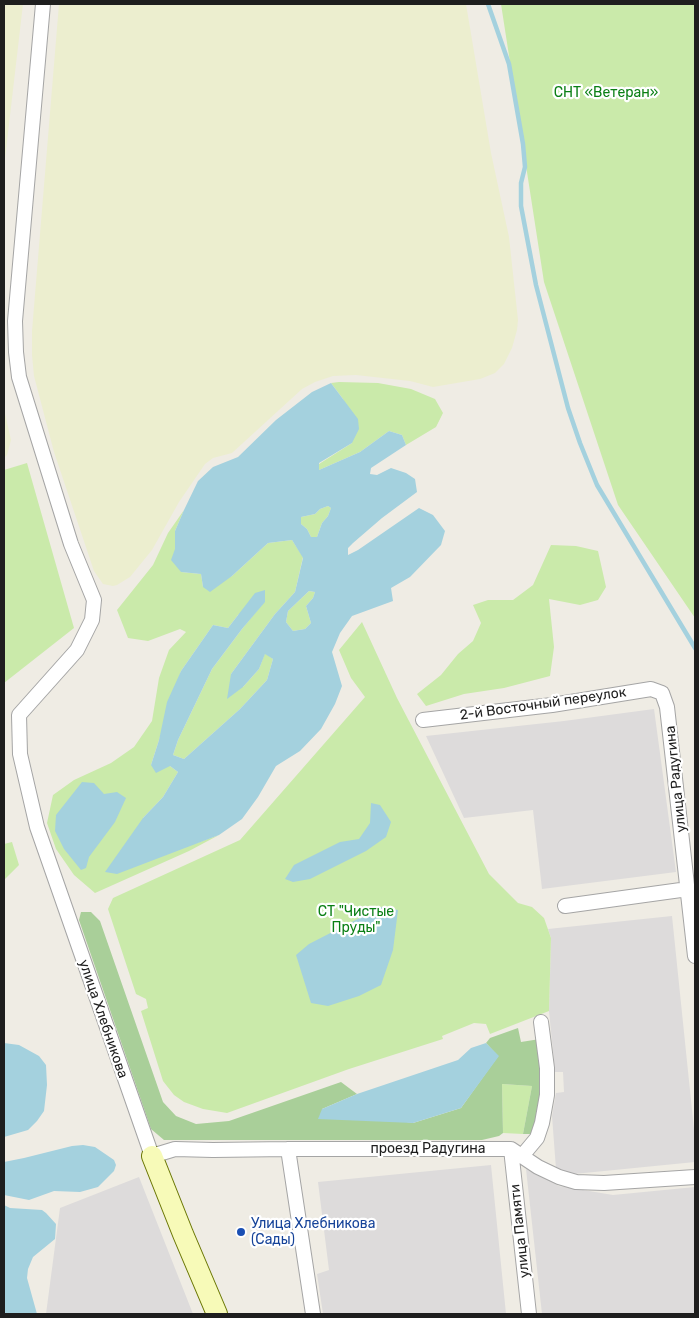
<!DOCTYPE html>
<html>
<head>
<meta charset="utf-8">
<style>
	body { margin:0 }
	#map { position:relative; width:699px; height:1318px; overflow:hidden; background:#efece4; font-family:Rubik,sans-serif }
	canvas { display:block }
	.frame { position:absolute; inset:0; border:5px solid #1e1e1e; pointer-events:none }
</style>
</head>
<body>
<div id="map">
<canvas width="699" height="1318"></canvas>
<div class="frame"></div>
</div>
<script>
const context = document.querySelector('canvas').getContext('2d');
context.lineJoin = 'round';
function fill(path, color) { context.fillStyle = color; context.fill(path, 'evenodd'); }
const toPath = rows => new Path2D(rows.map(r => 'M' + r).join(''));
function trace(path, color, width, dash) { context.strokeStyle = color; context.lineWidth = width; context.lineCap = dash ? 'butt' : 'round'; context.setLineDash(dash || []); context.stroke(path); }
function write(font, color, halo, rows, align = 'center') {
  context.font = font + ' Rubik,sans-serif'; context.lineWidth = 4.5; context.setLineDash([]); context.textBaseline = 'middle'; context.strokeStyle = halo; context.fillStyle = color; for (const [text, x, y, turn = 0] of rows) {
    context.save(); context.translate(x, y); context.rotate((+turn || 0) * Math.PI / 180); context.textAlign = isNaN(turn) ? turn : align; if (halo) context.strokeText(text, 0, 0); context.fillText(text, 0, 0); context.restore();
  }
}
fill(toPath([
	[654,709,676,872,542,889,533,810,464,818,426,736,564,721],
	[672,916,695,1139,695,1162,574,1174,556,1169,552,1116,556,1093,564,1092,563,1072,555,1072,549,1011,551,938,548,929],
	[491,1165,506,1314,323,1314,317,1274,329,1270,318,1182],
	[526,1169,559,1186,613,1195,695,1187,695,1314,542,1314],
	[139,1177,193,1314,46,1314,60,1208]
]), '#dddbdb');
fill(toPath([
	[4,4,23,4,4,167],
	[59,4,466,4,491,153,509,237,518,320,517,330,512,348,504,364,495,373,480,379,433,387,410,381,356,375,333,376,315,382,302,389,232,453,213,458,205,464,179,502,152,550,130,577,117,585,113,586,103,584,94,571,54,452,34,376,32,355,32,331],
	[4,409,11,440,7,455,4,458]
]), '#eceecf');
fill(toPath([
	[501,4,695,4,695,618,618,505,544,282],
	[339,382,378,383,411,389,435,399,443,413,436,427,406,445,402,435,389,431,360,452,319,470,319,464,352,443,343,399,331,383],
	[27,463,74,628,4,683,4,470],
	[328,506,331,508,328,516,322,523,317,537,311,537,307,529,301,524,301,517,315,514,320,509],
	[184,510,175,531,175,549,181,572,201,574,203,587,232,576,268,543,292,540,303,557,295,592,275,614,231,674,243,687,259,669,265,653,273,659,267,680,240,709,184,759,173,755,178,740,212,669,242,629,264,602,238,615,228,628,213,625,181,671,151,765,170,766,178,772,163,797,143,818,168,853,219,835,189,851,95,893,74,875,56,849,47,823,53,795,74,780,111,763,134,747,152,721,159,678,169,650,186,632,180,629,148,641,128,638,117,610,153,565,168,533],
	[551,545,576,546,598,551,606,587,598,600,580,605,549,599,554,647,550,676,504,688,464,694,426,706,417,694,441,675,458,654,473,641,481,623,473,605,488,600,513,600,533,585],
	[309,591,315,592,313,598,306,606,311,623,305,629,293,631,286,622,288,611],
	[362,622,397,698,489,874,518,903,532,907,544,918,551,938,549,1011,490,1034,486,1024,474,1023,442,1036,443,1039,349,1069,227,1113,203,1109,184,1102,174,1095,163,1081,141,1011,148,1008,146,999,136,994,108,909,113,898,240,840,365,697,351,678,339,650],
	[12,842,19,865,4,880,4,844],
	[502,1084,532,1086,523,1134,503,1133]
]), '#caeaaa');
fill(toPath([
	[81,912,91,912,100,921,163,1102,176,1116,196,1124,229,1121,341,1082,357,1094,322,1109,413,1123,461,1108,498,1056,486,1043,490,1038,518,1028,521,1042,540,1039,540,1107,533,1134,523,1134,532,1086,502,1084,503,1133,499,1136,482,1140,164,1140,151,1129,79,920]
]), '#a9cf99');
fill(toPath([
	[331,383,358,419,359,429,352,443,319,463,319,470,360,452,389,431,402,435,406,445,371,468,370,474,377,475,391,468,406,473,415,479,417,492,382,518,353,543,348,548,348,555,358,550,419,508,433,515,445,531,441,545,410,577,391,588,393,601,352,616,340,633,332,652,342,686,335,704,321,729,300,751,276,766,258,797,242,819,219,835,117,874,105,872,143,818,163,797,178,772,170,766,156,773,151,765,159,740,167,702,181,671,213,625,228,628,255,593,265,590,265,602,242,629,212,669,178,740,173,755,184,759,240,709,267,680,273,659,265,654,259,669,243,687,227,699,231,674,275,614,295,592,303,558,292,540,268,543,232,576,210,592,203,587,201,574,181,572,171,560,175,549,175,531,184,510,198,481,213,467,238,457,276,420,312,392],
	[328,506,331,508,328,516,322,523,317,537,311,537,307,529,301,524,301,517,315,514,320,509],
	[309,591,315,592,313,598,306,606,311,623,305,629,293,631,286,622,288,611],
	[82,782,94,783,104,794,117,792,126,798,115,822,89,857,86,868,81,870,64,849,55,831,56,815],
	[371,803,380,805,391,822,386,837,366,851,310,879,293,882,285,879,294,865,340,842,359,839,370,823],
	[381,907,398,910,393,950,381,985,359,996,328,1006,311,1003,296,955,309,944],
	[4,1043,19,1045,39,1056,46,1065,47,1085,44,1111,37,1121,28,1130,4,1137],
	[486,1043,499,1056,461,1108,413,1123,318,1119,322,1109,357,1094,458,1060,471,1048],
	[83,1145,95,1147,114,1160,116,1165,114,1171,98,1187,80,1192,54,1191,29,1200,4,1195,4,1162,24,1158,72,1146],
	[4,1205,10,1208,42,1210,46,1213,56,1224,55,1239,33,1257,28,1269,27,1278,37,1314,4,1314]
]), '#a4d1de');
trace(toPath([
	[488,4,509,64,523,144,525,167,521,183,521,206,536,285,568,408,580,443,597,485,695,648]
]), '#a4d1de', 4.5);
const street = toPath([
	[43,4,15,321,16,352,19,377,71,544,94,600,92,620,77,650,19,715,20,754,37,827,152,1156,175,1149,213,1150,288,1149,511,1149,538,1167,559,1177,576,1182,604,1183,695,1177],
	[423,720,552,705,651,689,662,693,667,707,695,956],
	[565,906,688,889],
	[288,1149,313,1314],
	[511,1149,529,1314],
	[522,1156,537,1138,542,1123,547,1095,547,1068,541,1022]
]);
const secondary = toPath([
	[152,1156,183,1234,217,1314]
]);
trace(street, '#a5a5a5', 16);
trace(secondary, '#6b7704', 22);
trace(street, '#fff', 14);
trace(secondary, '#f7fab8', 20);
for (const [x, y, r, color] of [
	[241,1232,5,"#1a4fb4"]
]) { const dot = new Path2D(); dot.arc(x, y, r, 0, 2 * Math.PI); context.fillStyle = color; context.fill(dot); trace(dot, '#fff', 2); }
write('14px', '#0a7f14', '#fff', [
	["СНТ «Ветеран»",606,93],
	["СТ \"Чистые",356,912],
	["Пруды\"",356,928]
]);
write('14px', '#1e1e1e', '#fff', [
	["2-й Восточный переулок",543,704,-8],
	["улица Радугина",676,779,-96],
	["улица Хлебникова",103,1019,71],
	["проезд Радугина",428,1149],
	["улица Памяти",520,1231,-96]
]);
write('14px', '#164399', '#fff', [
	["Улица Хлебникова",251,1224],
	["(Сады)",251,1240]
], 'left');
</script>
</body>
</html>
